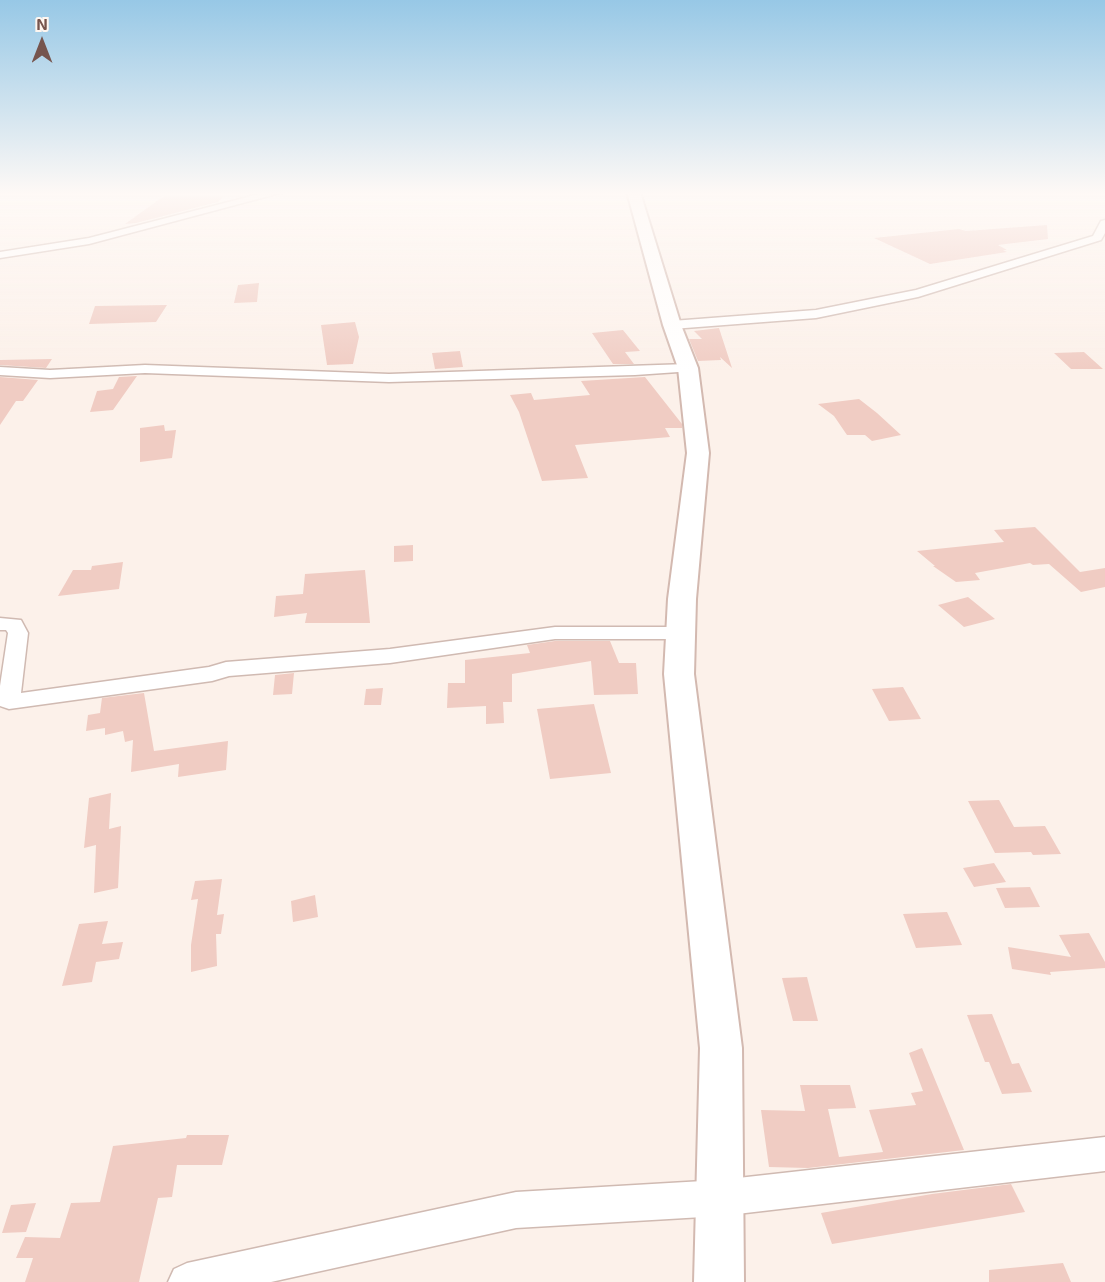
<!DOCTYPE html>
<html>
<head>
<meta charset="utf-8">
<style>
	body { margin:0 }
	#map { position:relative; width:1105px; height:1282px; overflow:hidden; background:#fcf1ea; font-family:"Exo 2",sans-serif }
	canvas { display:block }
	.north { position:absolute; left:12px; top:12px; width:60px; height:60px; -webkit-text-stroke:4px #fef6f0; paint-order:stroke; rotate:0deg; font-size:16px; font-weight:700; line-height:24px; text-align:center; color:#76554e }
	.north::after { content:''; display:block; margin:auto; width:21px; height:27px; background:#76554e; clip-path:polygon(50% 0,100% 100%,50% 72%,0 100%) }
</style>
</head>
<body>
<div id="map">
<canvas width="1105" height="1282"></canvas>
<div class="north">N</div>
</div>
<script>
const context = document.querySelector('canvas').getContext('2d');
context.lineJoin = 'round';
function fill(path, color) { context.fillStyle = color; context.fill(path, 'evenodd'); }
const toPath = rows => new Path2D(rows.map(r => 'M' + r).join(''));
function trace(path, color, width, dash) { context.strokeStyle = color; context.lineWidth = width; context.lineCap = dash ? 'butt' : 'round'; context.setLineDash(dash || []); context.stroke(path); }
fill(toPath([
	[164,196,224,196,218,202,136,223,125,224],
	[1047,225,1048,239,998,245,1007,250,1003,250,1007,252,930,264,874,238,959,229,966,231],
	[259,283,257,302,234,303,238,285],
	[167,305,156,322,89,324,95,306],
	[355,322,359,337,353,364,327,365,321,325],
	[719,328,732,368,720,357,721,360,698,361,689,339,702,339,694,331],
	[623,330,640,351,625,352,634,364,613,364,592,333],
	[460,351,463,367,435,369,432,353],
	[1084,352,1103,369,1071,369,1054,353],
	[52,359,46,368,0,365,0,360],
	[137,376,113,410,90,412,97,391,113,389,119,377],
	[0,377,38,380,23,401,16,401,0,425],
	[645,377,682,424,682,428,665,428,670,437,575,445,588,478,542,481,519,412,510,395,531,393,534,400,590,395,581,381],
	[859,399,877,413,901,435,872,441,865,435,847,435,834,416,818,404],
	[164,425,165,431,176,430,172,458,140,462,140,428],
	[1035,527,1080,572,1105,568,1105,587,1081,592,1049,564,1033,565,1030,563,975,573,980,580,956,582,933,566,935,566,917,551,1004,542,994,530],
	[413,545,413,561,394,562,394,546],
	[123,562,119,589,58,596,73,570,91,570,92,566],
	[365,570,370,623,305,623,307,613,274,617,276,596,303,594,305,574],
	[968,597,995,619,964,627,938,605],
	[555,641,610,641,619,663,636,663,638,694,594,695,591,661,512,674,512,702,503,702,504,723,486,724,486,706,447,708,448,683,465,683,465,660,530,653,527,645],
	[294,673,292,694,273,695,275,675],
	[903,687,921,719,889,721,872,689],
	[383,688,381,705,364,705,366,689],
	[144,693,154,751,228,741,226,770,178,777,179,764,131,772,133,740,125,742,123,731,105,735,105,728,86,731,88,715,100,713,102,698],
	[594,704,611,773,550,779,537,709],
	[111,793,109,829,121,826,118,888,94,893,96,845,84,848,89,798],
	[999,800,1014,827,1045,826,1061,854,1033,855,1031,852,995,853,968,801],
	[994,863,1006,882,974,887,963,868],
	[222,879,217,915,224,914,221,934,216,934,217,966,191,972,191,945,198,899,191,900,195,881],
	[1030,887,1040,907,1005,908,996,888],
	[315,895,318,917,293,922,291,901],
	[947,912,962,945,916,948,903,914],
	[108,921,102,944,123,942,119,959,96,962,92,982,62,986,79,924],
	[1089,933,1105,962,1105,968,1050,972,1051,975,1012,969,1008,947,1071,957,1059,935],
	[807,977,818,1021,793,1021,782,978],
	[992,1014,1012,1064,1019,1063,1032,1092,1002,1094,989,1062,985,1062,967,1015],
	[922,1048,964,1150,808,1168,769,1167,761,1110,805,1111,800,1085,850,1085,856,1108,828,1109,839,1157,883,1152,869,1110,916,1105,911,1093,923,1091,909,1053],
	[187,1135,229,1135,222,1165,177,1165,172,1197,158,1198,139,1282,25,1282,33,1258,16,1258,25,1237,60,1238,71,1203,100,1202,113,1146,186,1138],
	[1011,1184,1025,1212,832,1244,821,1213,932,1194],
	[36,1203,26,1232,2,1233,11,1205],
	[1063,1263,1071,1282,989,1282,989,1270]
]), '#f0ccc3');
const street = toPath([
	[267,192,284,192,89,244,0,258,0,252,89,238,267,192],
	[1105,220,1105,233,1101,240,918,297,816,318,672,329,666,325,672,321,816,310,916,290,1093,236,1101,221,1105,220],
	[688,364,693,365,695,368,693,371,635,375,389,382,145,373,50,378,0,375,0,367,50,370,145,365,389,374,688,364],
	[0,618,21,620,28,633,21,693,209,667,226,662,390,649,555,627,680,627,687,629,690,633,687,637,680,639,555,639,390,663,229,676,212,681,9,709,0,706,0,686,8,633,6,630,0,630,0,618],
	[1105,1137,1105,1171,720,1216,516,1228,271,1282,168,1282,174,1269,187,1263,516,1192,720,1180,1105,1137]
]);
const secondary = toPath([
	[627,192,640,192,681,325,698,368,709,453,696,599,694,674,742,1048,744,1282,694,1282,700,1048,664,674,668,599,687,453,678,368,663,325,627,192]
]);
trace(street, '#d0bab2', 3);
trace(secondary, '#d3b9b0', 4);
fill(street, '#fff');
fill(secondary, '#fff');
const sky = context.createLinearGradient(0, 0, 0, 372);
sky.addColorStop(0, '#97c8e6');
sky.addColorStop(0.52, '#fef9f6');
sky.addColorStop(1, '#fef9f600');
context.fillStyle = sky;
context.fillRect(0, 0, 1105, 372);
</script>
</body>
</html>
